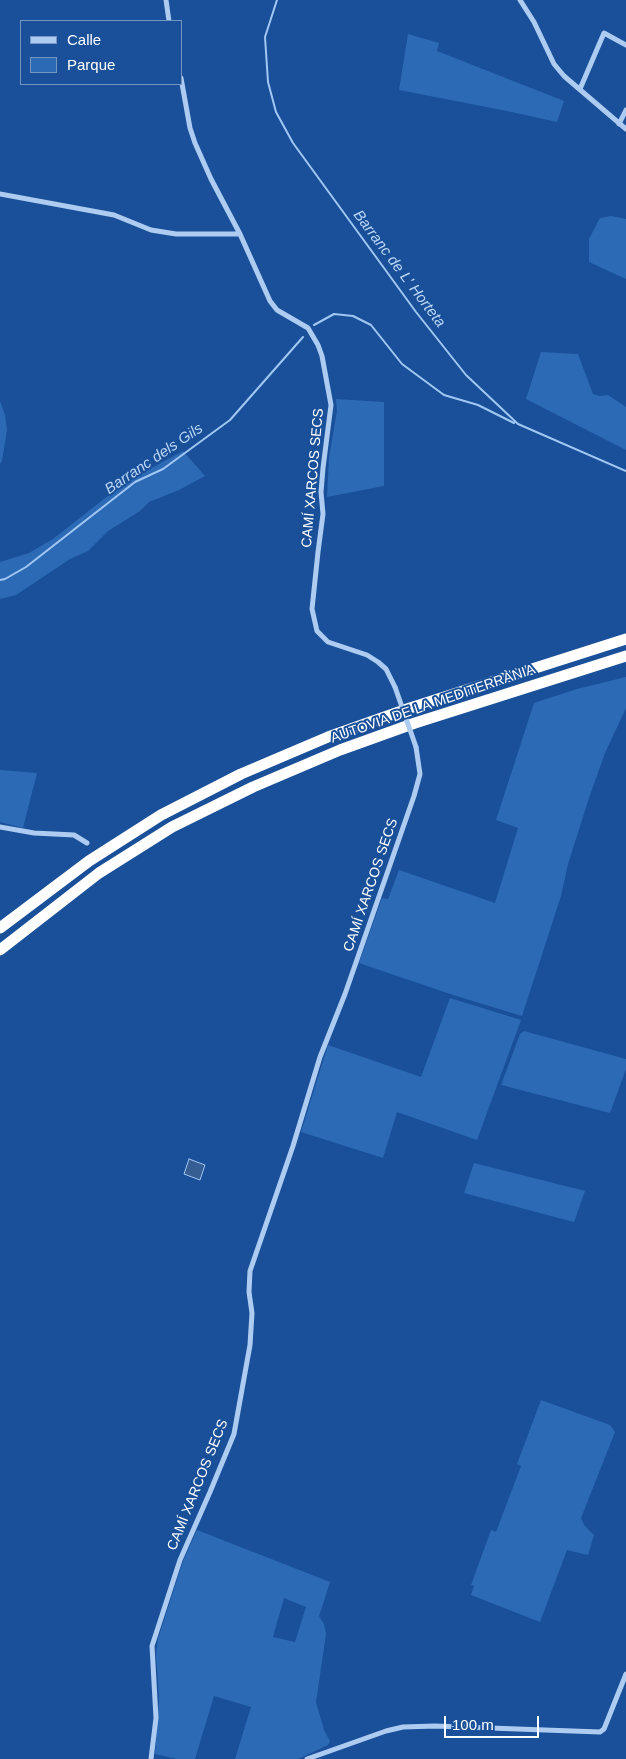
<!DOCTYPE html>
<html>
<head>
<meta charset="utf-8">
<style>
	body { margin:0 }
	#map { position:relative; width:626px; height:1759px; overflow:hidden; background:#195099; font-family:Helvetica,sans-serif }
	canvas { display:block }
	.legend { position:absolute; left:20px; top:20px; width:162px; height:65px; box-sizing:border-box; background:#195099; border:1px solid #7596c2; margin:0; padding:6px 9px; list-style:none; font-size:15px; color:#fff }
	.legend li { display:flex; align-items:center; gap:10px; height:25px }
	.legend b { width:25px; border:1px solid #7596c2 }
	.scale { position:absolute; left:444px; top:1716px; width:95px; height:22px; box-sizing:border-box; border:2px solid #fff; border-top:0; padding-left:6px; font-size:15px; line-height:18px; white-space:nowrap; color:#fff; -webkit-text-stroke:4px #195099; paint-order:stroke }
</style>
</head>
<body>
<div id="map">
<canvas width="626" height="1759"></canvas>
<ul class="legend">
<li><b style="height:6px;background:#aeccf1"></b>Calle</li>
<li><b style="height:14px;background:#2d6ab6"></b>Parque</li>
</ul>
<div class="scale">100 m</div>
</div>
<script>
const context = document.querySelector('canvas').getContext('2d');
context.lineJoin = 'round';
function fill(path, color) { context.fillStyle = color; context.fill(path, 'evenodd'); }
const toPath = rows => new Path2D(rows.map(r => 'M' + r).join(''));
function trace(path, color, width, dash) { context.strokeStyle = color; context.lineWidth = width; context.lineCap = dash ? 'butt' : 'round'; context.setLineDash(dash || []); context.stroke(path); }
function write(font, color, halo, rows, align = 'center') {
  context.font = font + ' Helvetica,sans-serif'; context.lineWidth = 4; context.setLineDash([]); context.textBaseline = 'middle'; context.strokeStyle = halo; context.fillStyle = color; for (const [text, x, y, turn = 0] of rows) {
    context.save(); context.translate(x, y); context.rotate((+turn || 0) * Math.PI / 180); context.textAlign = isNaN(turn) ? turn : align; if (halo) context.strokeText(text, 0, 0); context.fillText(text, 0, 0); context.restore();
  }
}
fill(toPath([
	[408,34,439,43,437,51,564,101,557,122,507,111,399,90],
	[611,216,626,219,626,279,589,262,589,239,600,218],
	[541,352,578,354,593,394,599,396,608,395,626,407,626,450,526,399],
	[336,399,384,402,384,486,327,497,329,457,337,411],
	[0,401,5,415,7,430,2,461,0,464],
	[183,451,205,476,179,490,149,502,140,511,108,531,88,551,70,559,16,595,0,599,0,562,29,553,53,539,118,488,144,472],
	[626,677,626,708,605,753,589,798,568,864,561,896,522,1016,453,995,359,963,382,898,388,899,399,870,495,903,518,828,496,820,534,703,577,689],
	[0,770,37,773,23,828,0,822],
	[450,998,521,1020,477,1140,397,1112,383,1158,301,1132,328,1045,421,1077],
	[524,1031,626,1059,626,1069,610,1113,501,1085,520,1034],
	[474,1163,585,1191,574,1222,464,1193],
	[541,1400,610,1425,615,1432,581,1518,584,1525,594,1535,588,1555,567,1550,540,1622,471,1595,474,1586,471,1585,491,1530,496,1532,521,1466,517,1464],
	[197,1530,330,1582,319,1616,324,1624,326,1634,316,1702,324,1730,330,1741,328,1745,298,1759,235,1759,251,1707,214,1696,195,1759,177,1759,155,1754,159,1699,156,1654,158,1639,183,1561],
	[284,1598,306,1607,295,1642,273,1637]
]), '#2d6ab6');
const water = toPath([
	[189,1159,205,1165,200,1180,184,1174,189,1159]
]);
fill(water, '#365e92');
trace(water, '#a1c7f3', 1);
trace(toPath([
	[277,0,265,37,268,82,276,112,293,143,416,312,466,375,518,424,626,471],
	[314,325,334,314,353,316,371,325,402,364,444,395,478,405,514,423],
	[0,580,5,579,26,567,135,482,163,469,230,420,303,337]
]), '#a1c7f3', 2);
trace(toPath([
	[166,0,169,21],
	[520,0,534,22,554,64,564,76,626,129],
	[181,78,190,128,195,143,211,179,240,234,270,301,277,310,308,328,318,345,322,356,331,405,323,468,321,492,323,514,318,552,312,609,317,631,328,642,367,655,378,662,386,669,395,687],
	[580,89,604,33,626,45],
	[619,124,626,110],
	[0,194,114,215,151,230,176,234,240,234],
	[0,827,34,833,74,835,87,843],
	[151,1759,156,1718,152,1646,180,1560,210,1492,234,1434,250,1345,252,1313,249,1292,250,1271,293,1146,320,1057,345,994,414,796,420,774,416,747],
	[307,1759,386,1731,403,1727,435,1726,600,1732,604,1729,626,1674]
]), '#aeccf1', 5);
trace(toPath([
	[0,928,89,861,161,815,241,774,328,737,410,708,626,639],
	[0,950,99,873,172,827,253,787,340,750,415,723,626,656]
]), '#fff', 11);
trace(toPath([
	[395,687,416,747]
]), '#aeccf1', 5);
write('14px', '#fff', '#195099', [
	["CAMÍ XARCOS SECS",313,478,-85],
	["AUTOVIA DE LA MEDITERRÀNIA",433,704,-19],
	["CAMÍ XARCOS SECS",371,885,-71],
	["CAMÍ XARCOS SECS",198,1485,-68]
]);
write('italic 15px', '#bbd6f7', '#195099', [
	["Barranc de L' Horteta",399,269,53],
	["Barranc dels Gils",154,459,-34]
]);
</script>
</body>
</html>
